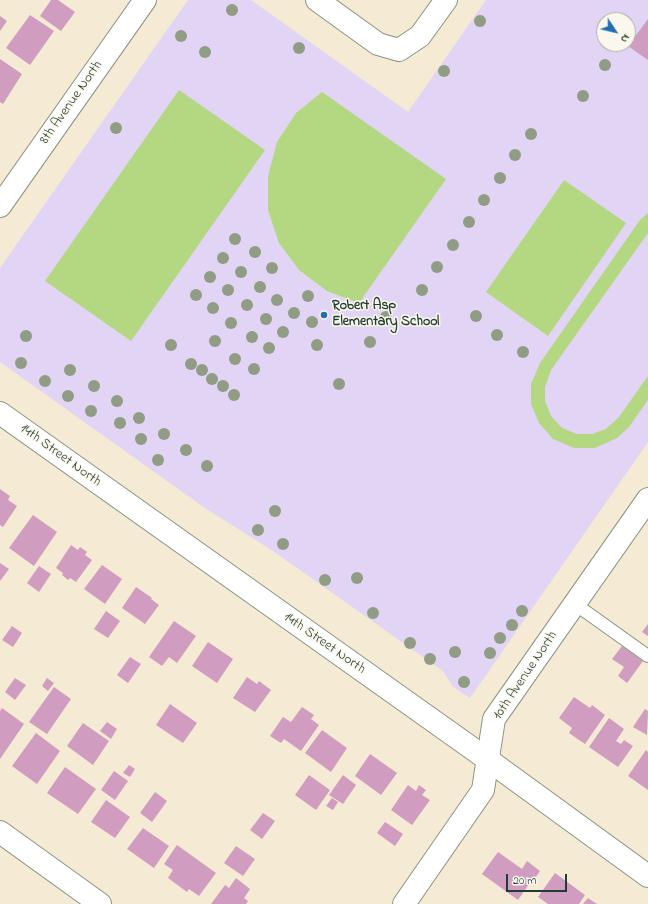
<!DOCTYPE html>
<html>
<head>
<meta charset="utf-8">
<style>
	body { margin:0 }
	#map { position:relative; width:648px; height:904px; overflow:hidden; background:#f5ead3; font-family:"Indie Flower",sans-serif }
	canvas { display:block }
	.north { position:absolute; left:596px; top:12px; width:40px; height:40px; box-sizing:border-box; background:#fbf7ec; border:1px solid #a3ada2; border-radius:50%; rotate:125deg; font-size:11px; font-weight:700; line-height:16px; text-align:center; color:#1f3d34 }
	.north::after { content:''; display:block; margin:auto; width:14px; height:18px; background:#1f6fb2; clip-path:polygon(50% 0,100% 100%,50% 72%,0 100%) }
	.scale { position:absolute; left:506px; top:874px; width:61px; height:18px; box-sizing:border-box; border:2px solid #1f3d34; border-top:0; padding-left:5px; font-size:12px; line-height:14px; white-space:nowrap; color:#1f3d34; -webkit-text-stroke:3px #fbf7ec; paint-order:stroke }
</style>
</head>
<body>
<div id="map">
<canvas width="648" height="904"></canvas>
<div class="north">N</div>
<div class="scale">20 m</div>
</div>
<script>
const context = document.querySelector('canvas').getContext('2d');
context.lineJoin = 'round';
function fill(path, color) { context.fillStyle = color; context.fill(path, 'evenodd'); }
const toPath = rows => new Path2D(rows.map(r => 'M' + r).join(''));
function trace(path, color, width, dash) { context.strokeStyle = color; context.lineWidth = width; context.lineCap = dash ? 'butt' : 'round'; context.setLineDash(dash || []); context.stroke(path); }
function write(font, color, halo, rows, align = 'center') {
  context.font = font + ' "Indie Flower",sans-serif'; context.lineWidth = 3; context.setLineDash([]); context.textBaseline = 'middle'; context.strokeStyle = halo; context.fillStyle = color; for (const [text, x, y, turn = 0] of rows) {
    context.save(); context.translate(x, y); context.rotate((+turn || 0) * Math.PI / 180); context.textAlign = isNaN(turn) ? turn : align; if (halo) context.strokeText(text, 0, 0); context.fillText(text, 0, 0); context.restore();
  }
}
fill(toPath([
	[188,0,251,0,408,112,486,0,648,0,648,442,470,698,453,687,443,671,273,551,205,508,0,362,0,268],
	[604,20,628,20,628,44,604,44]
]), '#e1d4f4');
fill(toPath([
	[179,90,265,150,131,341,45,281],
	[322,92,446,179,359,303,327,291,299,270,279,243,268,210,268,176,277,142,296,113],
	[564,180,626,223,548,336,486,292],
	[648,213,648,233,551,370,545,387,545,401,551,416,562,428,577,434,592,434,606,429,619,417,648,376,648,400,629,427,617,438,595,448,574,448,553,439,539,423,531,404,531,384,540,363,640,220]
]), '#b4d881');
fill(toPath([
	[51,0,58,0,75,12,61,31,40,16],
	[30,15,54,31,30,65,6,48],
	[0,16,7,21,0,31],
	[648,19,648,60,628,46],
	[0,59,22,74,3,104,0,102],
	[0,489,10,496,8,500,17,506,3,527,0,525],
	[33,515,57,532,34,566,9,548],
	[71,545,78,550,80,547,87,552,85,555,92,560,76,582,70,578,68,580,62,575,63,573,56,568],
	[0,563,9,569,0,581],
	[102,565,122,579,105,604,84,589],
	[39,566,51,574,39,592,27,583],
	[136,587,152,598,151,599,159,605,145,624,122,608],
	[106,611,120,621,108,638,94,629],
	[174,621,196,636,177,663,169,657,162,666,149,657],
	[648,624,648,636,642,632],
	[12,626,22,633,13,647,2,640],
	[208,642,233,659,217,683,192,666],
	[622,646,643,661,627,683,618,676,624,667,612,659],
	[130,657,141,664,128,683,117,675],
	[247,677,257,684,259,681,271,690,255,712,233,698],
	[15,678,26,685,15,700,5,692],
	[47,678,54,683,48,691,42,686],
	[54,687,71,699,47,734,29,722],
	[574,697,590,708,592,705,605,715,585,744,569,733,572,728,559,718],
	[170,704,197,723,183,743,156,725],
	[302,707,314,715,311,719,319,725,301,751,284,739,281,743,270,736,283,717,291,722],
	[2,708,24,724,0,759,0,711],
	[645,709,648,711,647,735,633,727],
	[609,718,624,729,616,741,621,744,624,740,633,746,618,767,589,747],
	[107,722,117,729,111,739,100,731],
	[83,723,109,741,93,765,67,746],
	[322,730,347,748,331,772,305,753],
	[36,733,60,751,37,784,12,766],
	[646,750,648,752,648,790,628,776],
	[370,754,397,773,381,795,355,776],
	[129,765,135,769,130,777,123,773],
	[65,767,96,789,78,814,47,793],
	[114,771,128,781,115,800,101,790],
	[309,775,330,790,316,810,295,795],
	[343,775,356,785,343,804,329,795],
	[408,785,416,791,419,785,426,790,422,795,430,800,412,825,391,810],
	[155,792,167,801,152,822,140,813],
	[332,798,338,802,333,810,326,806],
	[106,800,130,817,115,838,91,822],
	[263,813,275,821,262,839,250,830],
	[385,822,403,834,395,846,377,833],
	[143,828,169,846,154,868,127,849],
	[177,845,216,873,199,896,189,889,187,892,168,878,173,870,164,864],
	[236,846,255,859,243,876,224,863],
	[498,852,522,869,527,861,540,871,533,881,532,880,518,900,482,874],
	[555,873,585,895,579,904,548,904,538,897],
	[236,878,250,889,244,898,248,901,246,904,211,904,225,885,229,888],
	[588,898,597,904,583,904]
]), '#d09dc1');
const lane = toPath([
	[575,604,648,656]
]);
const street = toPath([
	[317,0,378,44,399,50,420,36,446,0],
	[0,206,145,0],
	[0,832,100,904],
	[404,904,483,790,494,719,648,499]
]);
const secondary = toPath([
	[0,413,487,759,648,876]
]);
trace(lane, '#8a9484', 14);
trace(street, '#8a9484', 24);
trace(secondary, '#8a9484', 24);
trace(lane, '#fff', 12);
trace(street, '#fff', 22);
trace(secondary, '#fff', 22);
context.fillStyle = '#909c84';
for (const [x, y] of [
	[232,10],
	[480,21],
	[181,36],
	[299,48],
	[205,52],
	[605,65],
	[444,71],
	[583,96],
	[116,128],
	[531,134],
	[515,155],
	[500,178],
	[484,200],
	[469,222],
	[235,239],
	[453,245],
	[255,252],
	[223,258],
	[437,267],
	[272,268],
	[241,272],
	[210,277],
	[260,287],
	[228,290],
	[422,290],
	[196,295],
	[308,296],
	[277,300],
	[247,305],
	[213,308],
	[294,313],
	[476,316],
	[386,317],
	[266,319],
	[312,322],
	[231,323],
	[283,332],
	[497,335],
	[26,336],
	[252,337],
	[215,341],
	[370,342],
	[171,345],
	[317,345],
	[269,348],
	[523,352],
	[235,359],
	[21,363],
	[191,364],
	[254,369],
	[70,370],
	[202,370],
	[212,379],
	[45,381],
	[339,384],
	[94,386],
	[223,386],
	[234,395],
	[68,396],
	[117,401],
	[91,411],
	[139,418],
	[120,423],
	[164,434],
	[141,439],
	[186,450],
	[158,460],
	[207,466],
	[275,511],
	[258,530],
	[283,544],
	[357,578],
	[325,580],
	[522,611],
	[373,613],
	[512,625],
	[500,638],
	[410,643],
	[455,652],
	[490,653],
	[430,659],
	[464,682]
]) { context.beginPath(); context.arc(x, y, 6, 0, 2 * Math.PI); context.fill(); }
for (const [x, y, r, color] of [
	[324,315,4,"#1f6fb2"]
]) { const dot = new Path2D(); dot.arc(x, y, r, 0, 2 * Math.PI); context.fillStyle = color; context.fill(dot); trace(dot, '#fbf7ec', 1.5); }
write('14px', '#1f3d34', '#fbf7ec', [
	["8th Avenue North",72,103,-55],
	["14th Street North",60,456,36],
	["14th Street North",324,644,35],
	["10th Avenue North",526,676,-56]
]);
write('bold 14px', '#1f3d34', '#fbf7ec', [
	["Robert Asp",332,307],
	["Elementary School",332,323]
], 'left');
</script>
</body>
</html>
